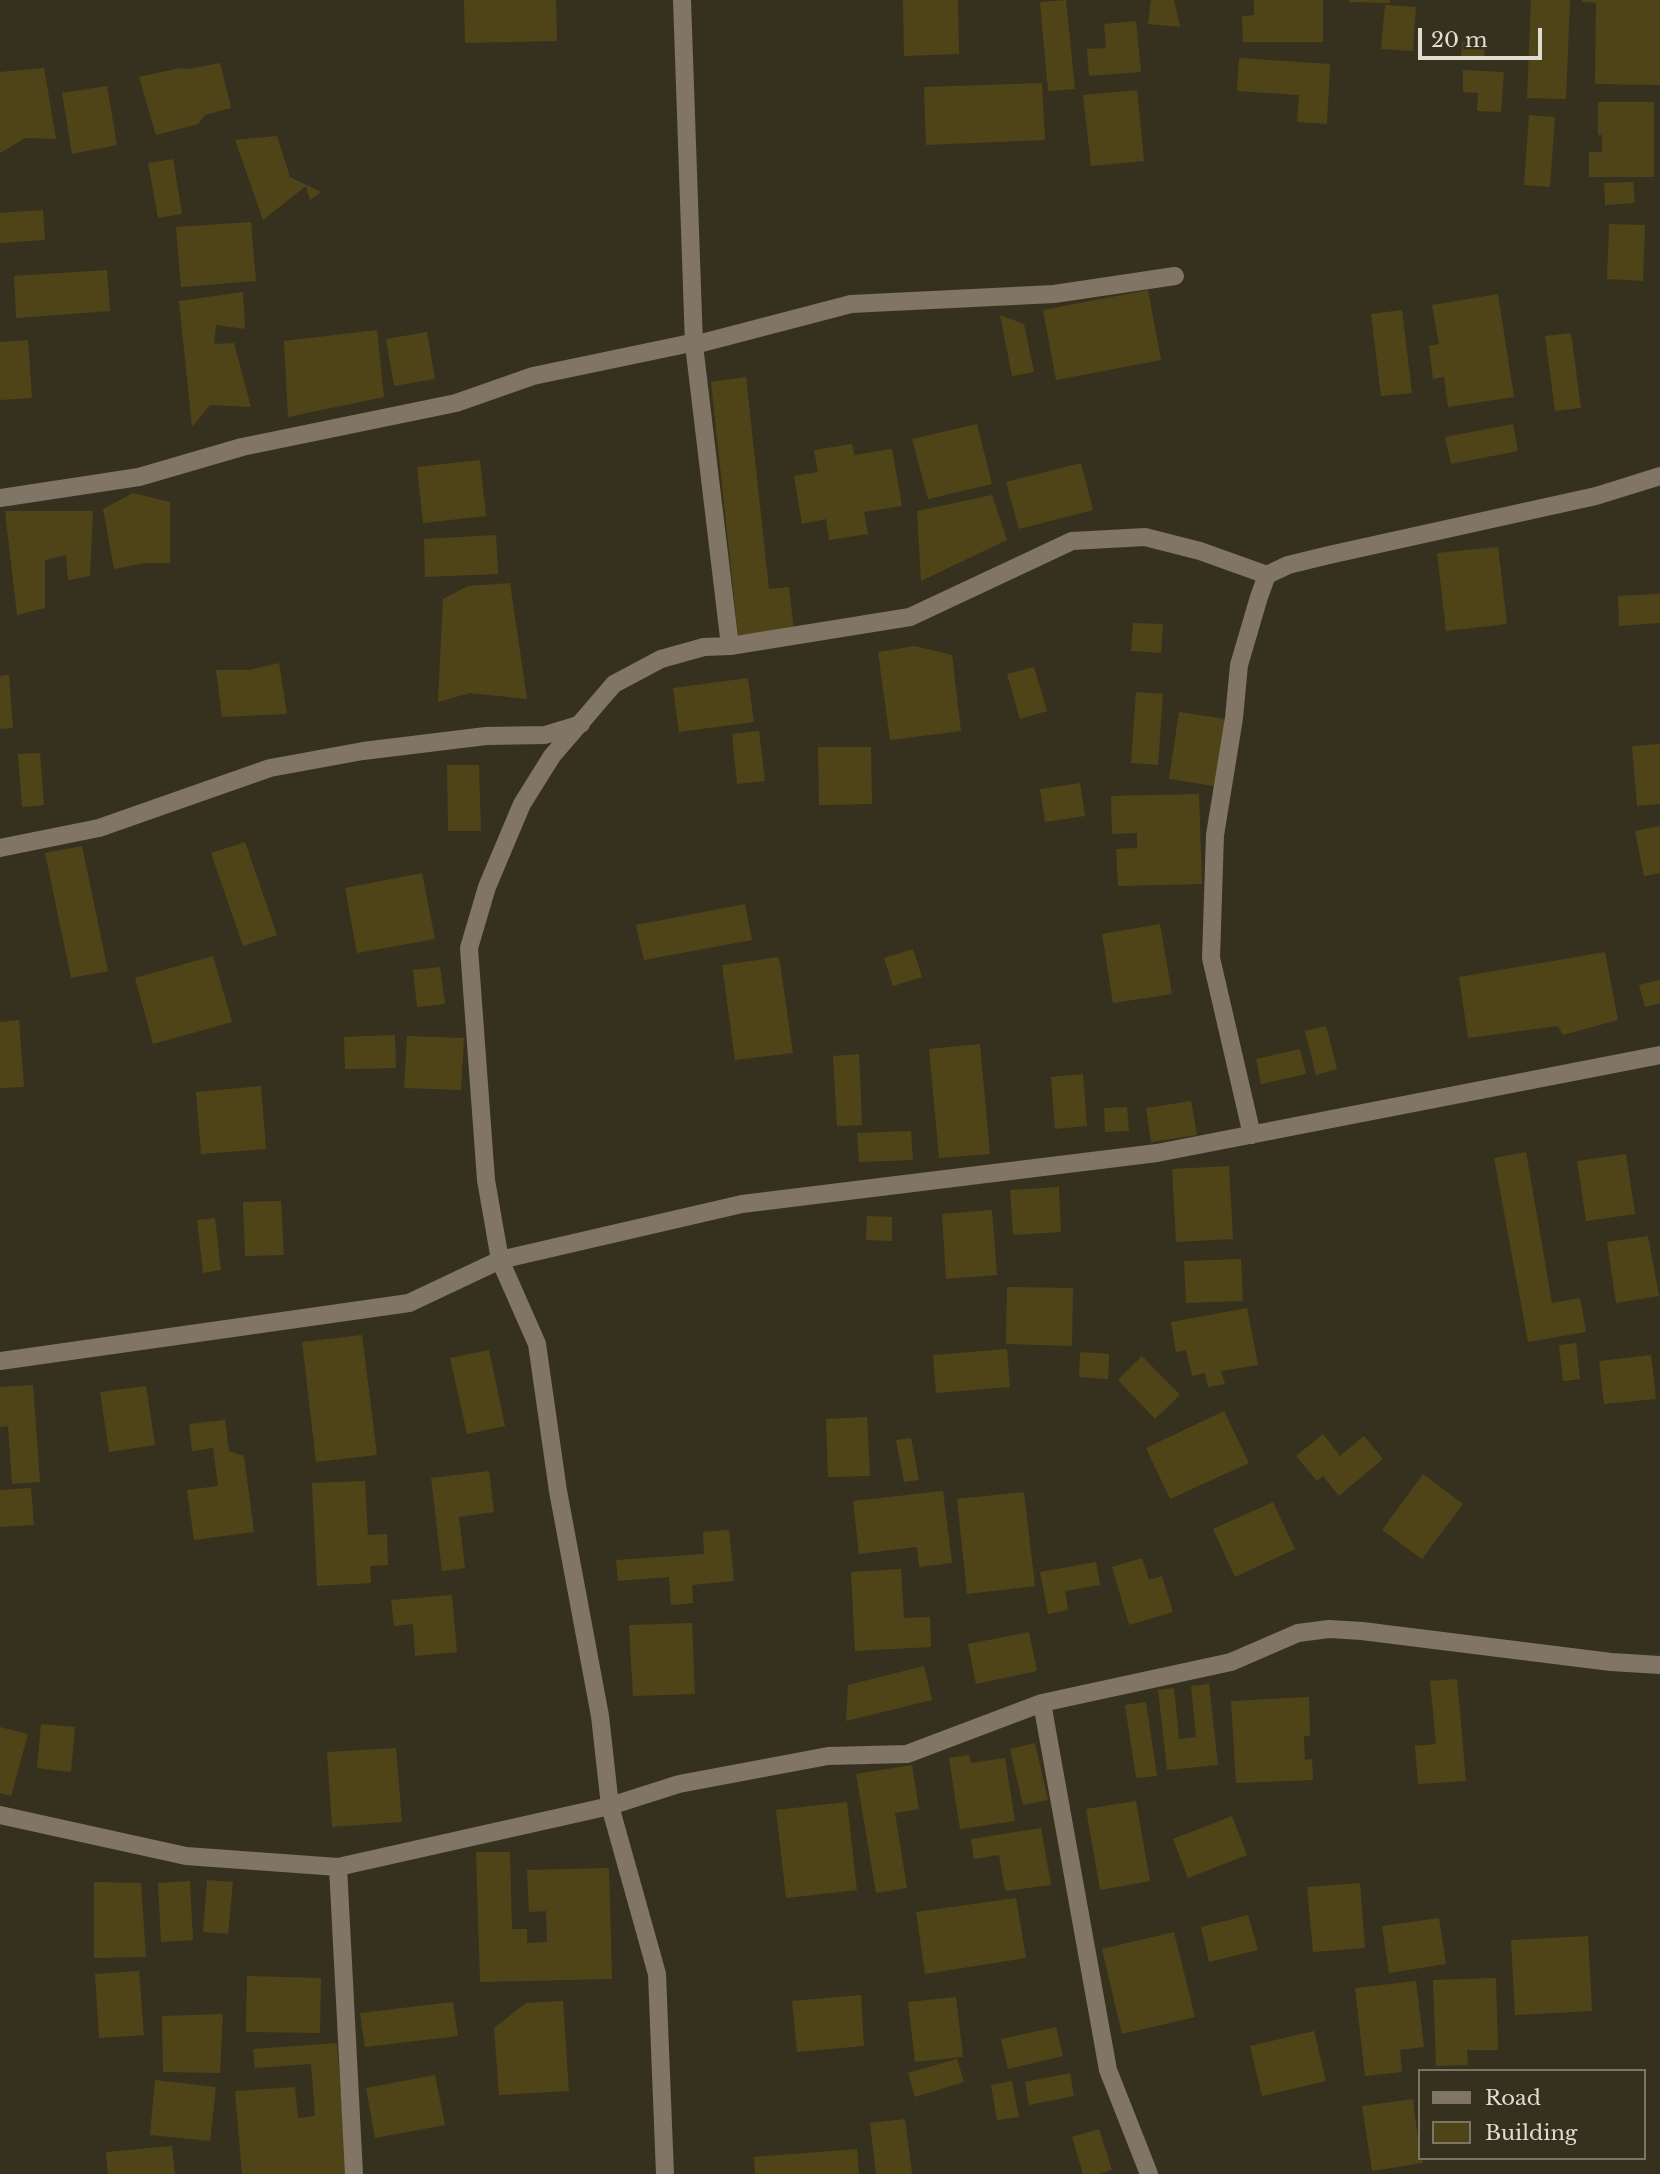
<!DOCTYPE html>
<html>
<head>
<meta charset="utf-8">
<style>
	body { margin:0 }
	#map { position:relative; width:1660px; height:2174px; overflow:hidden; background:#36311e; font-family:"Libre Baskerville",serif }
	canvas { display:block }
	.legend { position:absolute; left:1418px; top:2069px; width:228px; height:91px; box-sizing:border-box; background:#36311e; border:2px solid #7a7565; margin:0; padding:9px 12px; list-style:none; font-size:21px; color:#dfdcd0 }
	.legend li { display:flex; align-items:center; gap:14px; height:35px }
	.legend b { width:35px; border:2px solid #7a7565 }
	.scale { position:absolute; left:1418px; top:28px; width:124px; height:32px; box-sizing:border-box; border:4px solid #dfdcd0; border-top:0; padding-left:9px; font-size:21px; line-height:24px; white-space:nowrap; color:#dfdcd0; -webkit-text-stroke:5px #36311e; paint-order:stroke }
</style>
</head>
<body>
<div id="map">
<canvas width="1660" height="2174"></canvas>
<ul class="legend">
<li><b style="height:9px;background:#817565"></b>Road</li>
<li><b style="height:19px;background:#4f4418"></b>Building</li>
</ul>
<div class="scale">20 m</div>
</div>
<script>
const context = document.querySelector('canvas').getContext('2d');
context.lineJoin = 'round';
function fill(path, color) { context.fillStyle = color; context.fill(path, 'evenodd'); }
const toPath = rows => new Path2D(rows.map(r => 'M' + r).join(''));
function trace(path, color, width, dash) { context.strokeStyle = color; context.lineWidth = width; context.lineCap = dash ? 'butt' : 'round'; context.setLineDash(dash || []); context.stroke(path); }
fill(toPath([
	[464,0,556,0,557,41,465,43],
	[903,0,958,0,959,54,904,56],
	[1066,0,1075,89,1048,91,1040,2],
	[1151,0,1174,0,1180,27,1148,24],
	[1254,0,1323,0,1323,42,1243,42,1242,16,1254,15],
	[1349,0,1390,0,1390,3,1349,2],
	[1531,0,1570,0,1566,99,1527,98],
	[1582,0,1660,0,1660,85,1595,84,1596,3,1582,2],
	[1385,5,1416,7,1413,51,1381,49],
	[1136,21,1141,72,1089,76,1087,49,1106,48,1104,24],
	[1484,41,1485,60,1461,60,1462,42],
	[1239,58,1330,64,1327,124,1297,122,1299,95,1237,91],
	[220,63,231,108,205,115,198,124,156,135,139,77,180,68,189,69],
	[44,68,56,139,25,138,0,153,0,72],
	[1463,70,1504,72,1501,112,1477,111,1478,93,1463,92],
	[1042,83,1045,140,926,145,924,87],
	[107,86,117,145,72,154,62,93],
	[1137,90,1144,161,1091,166,1083,95],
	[1598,102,1654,102,1654,177,1589,177,1589,152,1602,152,1602,135,1598,135],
	[1529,115,1555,117,1550,187,1524,185],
	[277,136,290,177,321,192,310,200,306,186,263,220,235,140],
	[173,159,182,214,158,218,148,163],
	[1633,182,1635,203,1605,205,1604,183],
	[43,210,45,240,0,243,0,213],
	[251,222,256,281,181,287,176,227],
	[1609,224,1645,225,1643,281,1607,279],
	[107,270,110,311,16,318,14,276],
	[1148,290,1161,360,1056,380,1043,310],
	[243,292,245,329,216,325,214,344,234,343,251,407,210,405,192,427,179,301],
	[1498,294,1514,397,1448,407,1444,377,1433,379,1429,346,1439,344,1432,305],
	[1402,310,1412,393,1381,396,1371,314],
	[1000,315,1024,324,1034,372,1012,376],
	[377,330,384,397,288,417,284,341],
	[427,332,435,379,394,386,386,339],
	[1571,333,1581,408,1555,411,1545,336],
	[28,340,32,398,0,400,0,342],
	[746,377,769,589,789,587,794,630,738,635,711,382],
	[977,424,992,484,928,499,912,439],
	[1513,424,1518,451,1451,464,1445,437],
	[852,444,854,455,892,449,902,506,864,512,868,534,829,540,826,519,802,524,794,476,818,472,814,450],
	[480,460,486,516,423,523,417,467],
	[1081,463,1093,510,1019,529,1006,482],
	[133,493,170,502,170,563,145,563,114,569,103,509],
	[992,495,1007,540,921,581,917,511],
	[5,511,93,511,90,576,68,580,66,555,45,560,45,608,17,615],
	[496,535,498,574,425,577,424,539],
	[1498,547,1507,624,1446,631,1437,553],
	[510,583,527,699,470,693,438,702,443,599,468,586],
	[1660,594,1660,623,1619,626,1618,596],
	[1133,623,1163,624,1161,653,1131,651],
	[915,646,952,655,961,731,890,740,878,652],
	[279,663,287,714,222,717,216,670,249,670],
	[1034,667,1047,711,1020,719,1007,674],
	[9,675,13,728,0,729,0,676],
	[748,678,754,722,679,732,673,688],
	[1136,692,1163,694,1158,765,1131,763],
	[1179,712,1225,719,1214,786,1169,779],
	[759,731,765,781,737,784,732,734],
	[1660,744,1660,804,1637,806,1632,746],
	[818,747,871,747,872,804,819,805],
	[40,753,44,805,22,807,18,754],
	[447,765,479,765,481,831,448,831],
	[1080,783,1085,816,1045,822,1040,789],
	[1199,794,1202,884,1118,886,1116,849,1137,848,1137,833,1112,834,1111,796],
	[1660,826,1660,873,1644,876,1635,831],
	[245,842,277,935,243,946,211,853],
	[82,846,108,971,71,978,45,853],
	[422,873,435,939,357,953,345,888],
	[745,904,752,940,644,960,636,925],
	[1160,924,1172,994,1113,1003,1102,934],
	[913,949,922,977,893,986,884,958],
	[1605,952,1618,1020,1563,1035,1558,1026,1468,1038,1459,977],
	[213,956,232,1022,153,1044,135,978],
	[779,957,793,1053,735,1060,722,965],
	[440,967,445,1004,417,1007,413,970],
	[1660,980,1660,1003,1645,1007,1639,985],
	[19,1020,24,1087,0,1088,0,1022],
	[1326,1026,1337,1069,1316,1075,1305,1031],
	[395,1035,396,1068,345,1069,344,1037],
	[407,1036,464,1038,461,1090,404,1088],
	[980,1044,990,1154,939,1158,929,1049],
	[1300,1049,1306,1074,1261,1084,1256,1059],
	[859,1054,862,1125,837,1126,833,1056],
	[1083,1074,1087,1126,1055,1129,1051,1077],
	[261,1086,266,1149,201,1154,196,1092],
	[1191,1101,1197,1135,1151,1142,1146,1108],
	[1127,1107,1129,1131,1105,1132,1104,1108],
	[911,1131,913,1160,859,1162,857,1133],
	[1526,1152,1552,1303,1580,1298,1586,1332,1528,1342,1494,1158],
	[1626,1154,1635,1214,1586,1221,1577,1161],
	[1229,1166,1233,1239,1176,1242,1172,1169],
	[1059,1187,1061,1232,1013,1235,1010,1190],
	[281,1201,284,1255,245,1256,243,1202],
	[992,1210,997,1275,946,1279,942,1214],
	[867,1216,892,1217,892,1241,866,1240],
	[215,1218,221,1270,203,1273,197,1220],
	[1648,1236,1659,1296,1616,1303,1607,1242],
	[1241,1259,1243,1301,1186,1303,1184,1261],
	[1007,1287,1073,1288,1072,1346,1006,1344],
	[1247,1308,1258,1365,1221,1371,1225,1384,1208,1387,1205,1373,1192,1376,1186,1350,1176,1352,1171,1322],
	[362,1335,377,1455,316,1462,302,1342],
	[1576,1343,1580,1379,1563,1381,1559,1345],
	[1007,1349,1010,1387,936,1393,933,1355],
	[489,1350,505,1426,467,1434,450,1358],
	[1080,1352,1109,1354,1108,1379,1079,1377],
	[1651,1355,1656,1399,1604,1404,1599,1361],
	[1142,1356,1180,1395,1155,1419,1118,1380],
	[33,1385,40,1482,12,1484,8,1426,0,1427,0,1387],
	[146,1386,155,1445,109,1452,100,1392],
	[1224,1411,1249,1463,1170,1499,1146,1448],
	[867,1417,870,1476,828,1477,826,1419],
	[225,1420,229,1451,244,1456,254,1532,194,1540,187,1490,218,1486,213,1448,192,1451,189,1424],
	[1323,1434,1340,1456,1364,1436,1383,1459,1339,1496,1323,1476,1317,1481,1296,1456],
	[911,1438,919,1480,904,1482,896,1440],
	[489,1471,494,1512,459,1517,465,1568,442,1571,431,1478],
	[1423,1474,1463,1504,1422,1559,1382,1530],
	[365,1481,368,1535,387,1534,388,1565,370,1566,371,1583,317,1586,312,1483],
	[31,1488,34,1525,0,1527,0,1490],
	[943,1491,952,1563,919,1567,917,1547,859,1554,853,1501],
	[1024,1492,1035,1586,967,1594,957,1499],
	[1273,1502,1295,1549,1235,1577,1213,1529],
	[729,1530,734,1581,692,1585,693,1603,671,1605,669,1577,618,1581,616,1560,704,1554,703,1532],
	[1142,1558,1149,1580,1162,1576,1173,1612,1129,1625,1112,1567],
	[1096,1562,1100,1585,1065,1591,1068,1610,1048,1614,1040,1572],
	[901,1569,904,1618,930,1617,931,1647,855,1651,851,1572],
	[452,1595,457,1652,415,1656,413,1624,394,1626,391,1600],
	[692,1623,695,1694,633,1696,629,1625],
	[1029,1632,1037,1671,976,1684,968,1644],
	[924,1666,932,1700,846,1721,848,1685],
	[1457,1679,1466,1781,1418,1784,1415,1746,1436,1744,1430,1681],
	[1209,1684,1218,1765,1167,1770,1158,1690,1174,1688,1179,1739,1196,1737,1191,1686],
	[1309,1697,1310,1736,1304,1736,1305,1760,1312,1759,1313,1780,1236,1783,1231,1701],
	[1146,1702,1157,1776,1136,1778,1125,1705],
	[41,1724,75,1727,71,1772,37,1768],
	[0,1727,28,1734,11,1796,0,1793],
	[1035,1743,1048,1800,1023,1805,1010,1749],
	[396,1748,402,1822,332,1827,327,1752],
	[969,1755,971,1763,1005,1758,1015,1821,960,1829,949,1758],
	[912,1765,919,1809,895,1813,907,1888,876,1893,856,1774],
	[1136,1801,1150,1881,1100,1890,1086,1809],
	[847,1802,857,1890,786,1898,776,1810],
	[1232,1816,1247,1855,1188,1878,1173,1839],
	[1041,1828,1051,1885,1005,1891,999,1855,974,1859,971,1839],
	[476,1852,510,1852,512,1929,527,1929,527,1943,547,1942,546,1911,529,1912,527,1870,609,1868,612,1979,480,1982],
	[207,1880,233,1882,228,1934,203,1932],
	[190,1881,193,1940,161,1942,158,1883],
	[94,1882,141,1883,146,1957,94,1958],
	[1360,1883,1365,1948,1313,1952,1307,1887],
	[1016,1898,1026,1958,925,1974,916,1912],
	[1248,1915,1258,1950,1209,1962,1201,1927],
	[1439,1918,1446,1964,1389,1973,1382,1926],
	[1174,1932,1195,2017,1122,2034,1102,1949],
	[1588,1936,1592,2011,1515,2015,1511,1940],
	[139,1971,144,2035,99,2038,95,1974],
	[247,1976,321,1978,320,2033,246,2032],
	[1496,1978,1498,2050,1467,2050,1468,2065,1436,2066,1433,1980],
	[1416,1981,1424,2047,1400,2050,1402,2072,1365,2076,1355,1988],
	[861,1995,864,2046,797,2052,792,2001],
	[956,1997,963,2057,915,2062,908,2002],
	[563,2001,569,2091,499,2095,494,2028,526,2003],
	[453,2002,458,2036,365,2047,360,2013],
	[223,2014,220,2073,163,2072,162,2016],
	[1056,2027,1063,2056,1008,2069,1001,2039],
	[1314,2031,1326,2081,1262,2096,1250,2046],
	[337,2043,347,2174,242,2174,235,2091,295,2087,298,2118,315,2116,311,2064,255,2068,253,2049],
	[957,2059,964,2082,915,2097,908,2073],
	[1070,2073,1074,2096,1029,2105,1025,2082],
	[435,2075,445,2125,375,2138,366,2088],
	[155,2080,216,2087,210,2141,150,2135],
	[1012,2081,1019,2117,997,2120,991,2085],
	[1413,2099,1420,2158,1422,2158,1423,2163,1372,2171,1362,2106],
	[905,2119,912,2174,876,2174,870,2123],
	[1099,2129,1112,2170,1099,2174,1083,2174,1072,2137],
	[172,2146,175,2174,108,2174,106,2152],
	[857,2149,859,2174,755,2174,754,2157]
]), '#4f4418');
trace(toPath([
	[682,0,694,345,730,646],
	[0,498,139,477,242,447,456,403,533,376,691,343,694,345,851,304,1054,294,1175,276],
	[0,848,99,828,270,768,363,751,486,736,545,735,581,724],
	[1252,1135,1211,958,1215,835,1234,718,1239,665,1259,597,1267,575,1288,565,1329,555,1596,496,1660,476],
	[0,1361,409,1303,500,1260,742,1204,1157,1153,1660,1055],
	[1042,1703,1108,2070,1149,2174],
	[0,1815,186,1856,338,1867,610,1806,679,1784,828,1756,907,1754,1042,1703,1231,1662,1298,1633,1329,1629,1362,1631,1611,1662,1660,1665],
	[338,1867,354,2174],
	[665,2174,657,1974,610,1806,600,1716,558,1491,537,1344,500,1260,486,1180,469,948,487,887,522,804,552,756,614,684,661,659,704,647,730,646,910,617,1072,541,1145,537,1200,551,1267,575]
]), '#817565', 18);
</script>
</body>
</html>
